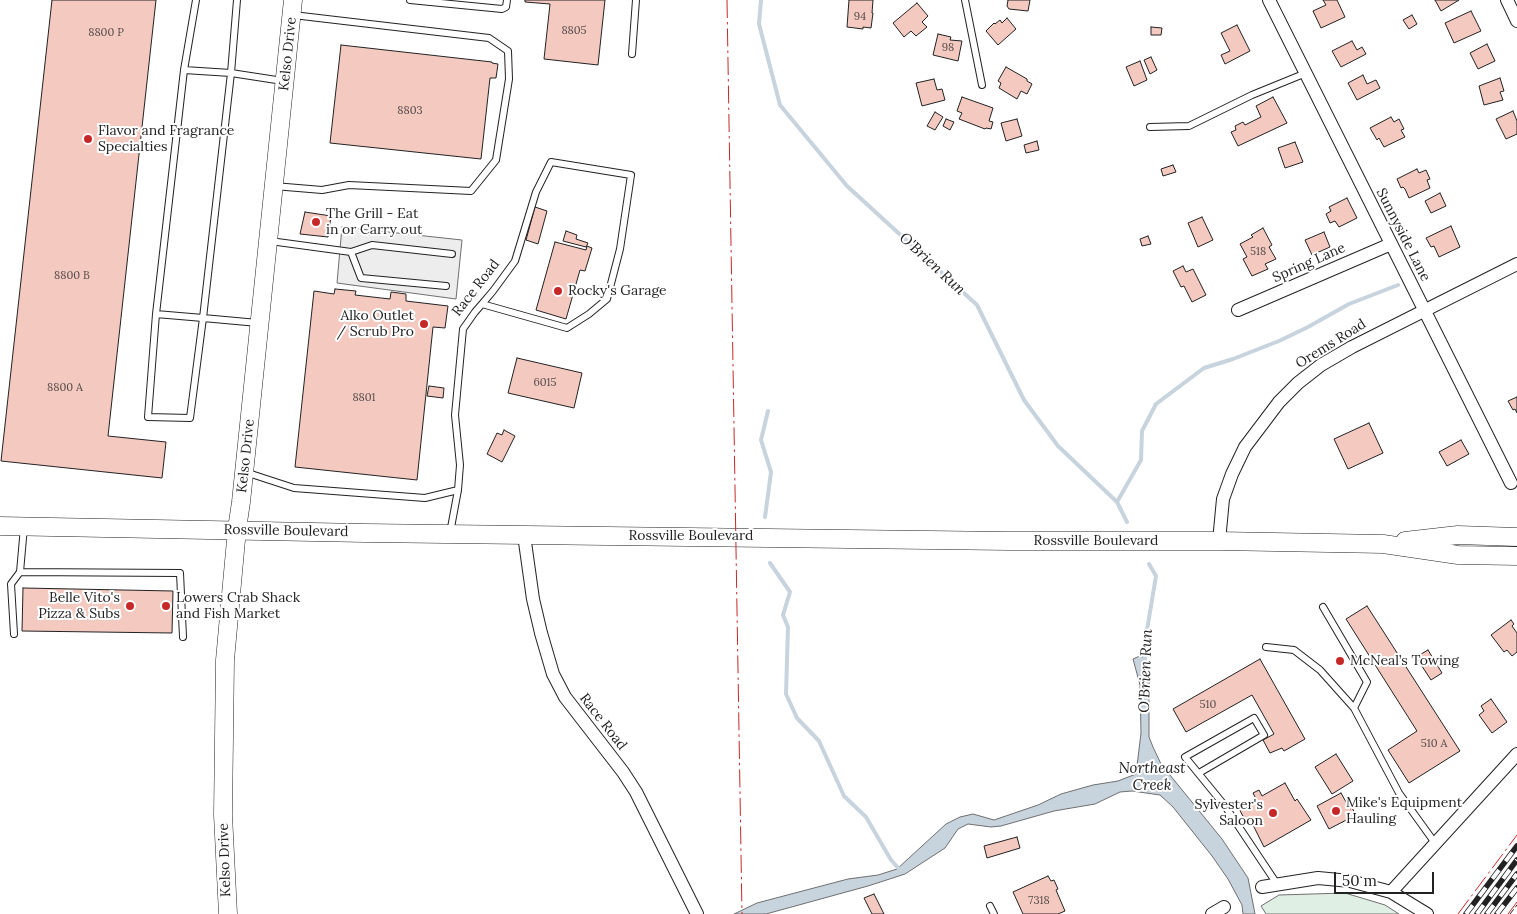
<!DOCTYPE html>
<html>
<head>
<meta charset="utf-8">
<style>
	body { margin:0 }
	#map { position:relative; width:1517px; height:914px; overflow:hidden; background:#fff; font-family:Lora,serif }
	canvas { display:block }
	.scale { position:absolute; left:1334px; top:872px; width:100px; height:22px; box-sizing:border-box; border:2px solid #222; border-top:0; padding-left:6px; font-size:15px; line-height:18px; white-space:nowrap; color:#222; -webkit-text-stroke:4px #fff; paint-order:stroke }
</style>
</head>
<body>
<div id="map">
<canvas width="1517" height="914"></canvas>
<div class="scale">50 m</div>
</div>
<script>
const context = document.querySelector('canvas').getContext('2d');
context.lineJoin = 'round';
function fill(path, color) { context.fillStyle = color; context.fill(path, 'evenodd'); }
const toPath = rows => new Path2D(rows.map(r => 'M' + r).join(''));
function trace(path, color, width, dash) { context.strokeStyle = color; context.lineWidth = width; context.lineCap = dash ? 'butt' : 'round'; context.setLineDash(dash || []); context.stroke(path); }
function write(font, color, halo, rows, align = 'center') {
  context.font = font + ' Lora,serif'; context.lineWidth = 4; context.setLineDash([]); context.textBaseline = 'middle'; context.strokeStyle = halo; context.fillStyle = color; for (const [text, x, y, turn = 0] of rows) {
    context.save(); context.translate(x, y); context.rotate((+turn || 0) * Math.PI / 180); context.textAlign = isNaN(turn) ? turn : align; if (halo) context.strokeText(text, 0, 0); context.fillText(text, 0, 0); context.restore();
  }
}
const green = toPath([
	[1345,893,1385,905,1399,914,1266,914,1261,906,1279,895,1345,893]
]);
fill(green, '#e0efe3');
trace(green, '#6f6f6f', 1);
const parking = toPath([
	[342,227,462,240,456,299,337,283,342,227]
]);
fill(parking, '#ededed');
trace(parking, '#6f6f6f', 1);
const water = toPath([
	[1142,655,1149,671,1149,737,1153,747,1161,764,1222,839,1248,878,1255,914,1243,914,1242,905,1228,879,1212,856,1173,807,1160,795,1132,791,1120,792,1095,804,1054,811,1001,826,991,827,968,824,958,829,945,848,905,874,868,886,766,914,734,914,757,903,848,879,878,875,897,869,946,824,960,817,973,814,994,820,1038,805,1061,794,1093,785,1118,781,1136,774,1141,733,1140,685,1133,659,1142,655]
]);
fill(water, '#c7d3dd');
trace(water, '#6f6f6f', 1);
trace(toPath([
	[761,0,759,24,780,105,847,186,977,305,1024,400,1058,446,1117,502,1127,522],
	[1419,276,1426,274],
	[1117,502,1141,460,1142,431,1156,404,1204,368,1233,359,1279,341,1308,327,1349,304,1398,285],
	[765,517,771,472,761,440,768,411],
	[770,563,790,592,783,615,788,627,786,694,797,718,819,741,844,796,866,817,891,860,901,871],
	[1145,666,1145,642,1156,576,1149,564]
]), '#c7d3dd', 4);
const building = toPath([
	[52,0,156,0,108,436,166,442,162,478,1,461,52,0],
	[525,0,605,0,598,65,544,59,550,4,525,2,525,0],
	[849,0,873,0,872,13,873,13,871,28,863,27,863,29,847,27,849,0],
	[1008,0,1030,0,1028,11,1009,9,1007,6,1008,0],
	[1323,0,1337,0,1345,17,1321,28,1313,11,1326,5,1323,0],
	[1435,0,1459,0,1441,11,1435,0],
	[917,3,928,16,922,22,927,27,916,36,911,31,904,37,893,23,917,3],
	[1471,11,1481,31,1454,43,1445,23,1471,11],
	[1412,15,1417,24,1409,29,1403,20,1412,15],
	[1007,18,1016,29,998,45,986,31,994,23,995,24,1000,20,1002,23,1007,18],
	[1237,25,1250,51,1225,64,1221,55,1230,51,1221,33,1237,25],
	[1151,27,1162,28,1161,35,1151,35,1151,27],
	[938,34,951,37,950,40,962,41,958,61,933,55,938,34],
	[1352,41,1357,50,1362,47,1366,54,1341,67,1332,51,1352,41],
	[1487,44,1495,61,1478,69,1470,53,1487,44],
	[341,45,492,62,492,63,498,64,496,78,490,78,481,159,330,143,341,45],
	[1151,57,1157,70,1150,74,1144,60,1151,57],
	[1140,61,1147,80,1134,86,1126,67,1140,61],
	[1006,67,1027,79,1027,81,1032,84,1027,94,1021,91,1017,99,999,88,1001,83,998,81,1006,67],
	[1363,75,1367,84,1376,80,1380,88,1357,100,1348,83,1363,75],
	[1500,78,1504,91,1500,92,1503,100,1484,105,1479,86,1500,78],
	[934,79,937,90,942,89,945,100,922,106,916,83,934,79],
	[962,97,993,108,989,121,993,122,991,129,986,128,985,129,959,119,962,113,957,111,962,97],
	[1273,97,1287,123,1238,146,1231,132,1236,130,1235,126,1243,122,1245,125,1261,117,1256,106,1273,97],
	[1513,111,1517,121,1517,134,1506,139,1496,119,1513,111],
	[935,112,943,117,935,130,927,126,935,112],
	[1391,117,1394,122,1399,119,1404,129,1401,130,1405,137,1384,147,1379,138,1377,140,1370,128,1391,117],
	[946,119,954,122,950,130,943,126,946,119],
	[1017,119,1022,136,1006,141,1001,123,1017,119],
	[1037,141,1039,150,1026,153,1024,145,1037,141],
	[1295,142,1303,162,1285,168,1278,148,1295,142],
	[1173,165,1176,172,1163,176,1161,169,1173,165],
	[1417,169,1419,173,1426,170,1430,179,1427,180,1430,188,1409,198,1405,189,1403,187,1401,188,1397,179,1417,169],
	[1440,193,1446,206,1431,213,1425,201,1440,193],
	[1347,198,1357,218,1339,227,1335,221,1330,223,1326,214,1331,211,1329,207,1347,198],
	[535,207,547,211,538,244,526,240,535,207],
	[305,212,331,216,328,237,300,234,305,212],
	[1202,217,1213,240,1198,247,1188,223,1202,217],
	[1451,226,1460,247,1439,257,1434,246,1431,247,1426,238,1451,226],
	[1263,228,1272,245,1269,247,1276,259,1265,264,1268,269,1252,276,1243,259,1247,257,1240,244,1253,237,1251,235,1263,228],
	[566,231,577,235,576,239,588,243,586,247,563,241,566,231],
	[1324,232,1330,247,1312,255,1305,240,1324,232],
	[1148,236,1151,244,1142,246,1140,239,1148,236],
	[555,242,586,250,587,246,592,248,585,271,580,270,566,319,536,310,555,242],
	[1183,266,1186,272,1193,269,1206,295,1192,302,1184,286,1181,287,1173,271,1183,266],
	[335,289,356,291,355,295,390,299,391,292,406,294,406,301,448,306,445,328,433,327,417,480,295,467,314,291,334,294,335,289],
	[517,358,582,373,574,408,508,393,517,358],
	[429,386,444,388,443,398,427,396,429,386],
	[1517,397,1517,413,1515,409,1513,410,1508,401,1517,397],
	[1369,423,1383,453,1348,469,1334,439,1369,423],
	[504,430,515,436,502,462,487,454,497,433,502,435,504,430],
	[1461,440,1469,454,1447,466,1439,452,1461,440],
	[23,588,173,591,172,633,22,631,23,588],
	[1367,606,1460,751,1409,783,1388,750,1417,731,1346,619,1367,606],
	[1511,620,1514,624,1512,626,1517,633,1517,652,1512,656,1507,650,1504,652,1491,635,1511,620],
	[1428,650,1442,673,1431,680,1416,657,1428,650],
	[1260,659,1305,739,1284,751,1282,748,1270,753,1263,740,1274,734,1252,695,1186,732,1173,709,1260,659],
	[1491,699,1507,722,1492,733,1479,715,1484,711,1481,706,1491,699],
	[1336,754,1353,781,1332,794,1315,767,1336,754],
	[1285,783,1295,801,1297,799,1311,820,1264,847,1252,823,1248,825,1239,809,1256,799,1253,793,1259,790,1262,796,1285,783],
	[1341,793,1350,809,1352,808,1355,813,1354,816,1329,829,1317,806,1341,793],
	[1017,837,1020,848,987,858,984,846,1017,837],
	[1048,876,1051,881,1054,880,1058,889,1056,890,1065,911,1058,914,1023,914,1013,892,1048,876],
	[874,894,884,914,872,914,864,898,874,894]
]);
fill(building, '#f3c9c0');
trace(building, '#222', 1);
const lane = toPath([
	[237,0,231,73,283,81],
	[410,0,502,9,506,7,507,0],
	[965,0,982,85],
	[632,54,636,0],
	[184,70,196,0],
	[1150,127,1189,126,1252,95,1306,73],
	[274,186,322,190,349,185,471,191,496,160,509,79,508,51,489,38,293,15],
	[270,241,351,252,372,245,452,254],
	[351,252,361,278,446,286],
	[156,314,184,70,231,73,203,318,190,418,148,417,156,314,203,318,258,323],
	[245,472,294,488,425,498,458,490],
	[24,527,20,572,180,573,183,637],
	[450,533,458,490,460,465,455,415,463,329,475,312,482,304,493,291,515,261,536,192,551,162,631,175,620,249,607,299,589,314,567,328,482,304],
	[1323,607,1367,682,1354,708,1399,793,1435,843],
	[14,634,11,584,20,572],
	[1266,647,1294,650,1320,670,1354,708],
	[1199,773,1264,735,1254,718,1185,757,1225,806,1277,884],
	[990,906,994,914]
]);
const street = toPath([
	[1269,0,1511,483],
	[1507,0,1517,21],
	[1238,310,1391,244],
	[524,535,533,599,541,633,553,674,565,697,623,772,636,792,697,914],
	[1219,541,1223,499,1232,474,1245,447,1279,402,1298,383,1321,365,1352,347,1517,264],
	[1262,887,1318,878,1350,881,1391,892,1427,914],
	[1391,892,1517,754],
	[1212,914,1224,907]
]);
const secondary = toPath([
	[0,526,365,533,1009,541,1219,541,1383,544,1458,555,1517,556],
	[1405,541,1458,535,1517,537],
	[228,914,223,815,225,660,237,529,241,502,293,0]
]);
trace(lane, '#222', 8);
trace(street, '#222', 14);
trace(secondary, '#222', 19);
trace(lane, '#fff', 6);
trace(street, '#fff', 12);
trace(secondary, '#fff', 18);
const rail = toPath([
	[1466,914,1517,846],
	[1477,914,1517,860],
	[1487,914,1517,874],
	[1497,914,1517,888]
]);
trace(rail, '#222', 5.5);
trace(rail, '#fff', 4, [11]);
trace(toPath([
	[1510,914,1517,905]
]), '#222', 1, [6, 2.5]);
trace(toPath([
	[727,0,742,914],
	[1458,914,1517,835],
	[1508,914,1517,902]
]), '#c62828', 1, [18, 4, 2.5, 4]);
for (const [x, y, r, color] of [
	[88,139,5,"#c62828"],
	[316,222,5,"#c62828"],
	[558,291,5,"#c62828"],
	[424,324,5,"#c62828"],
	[130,606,5,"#c62828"],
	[166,606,5,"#c62828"],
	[1340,661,5,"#c62828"],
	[1336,811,5,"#c62828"],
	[1273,813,5,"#c62828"]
]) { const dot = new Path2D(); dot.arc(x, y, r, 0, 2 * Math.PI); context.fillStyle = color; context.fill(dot); trace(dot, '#fff', 2); }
write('11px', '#564c4a', null, [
	["94",860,17],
	["8805",574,31],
	["8800 P",106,33],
	["98",948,48],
	["8803",410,111],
	["518",1258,252],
	["8800 B",72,276],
	["6015",545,383],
	["8800 A",65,388],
	["8801",364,398],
	["510",1208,705],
	["510 A",1434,744],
	["7318",1039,901]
]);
write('14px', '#222', '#fff', [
	["Kelso Drive",288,54,-84],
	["Sunnyside Lane",1403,235,63],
	["Spring Lane",1309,263,-24],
	["Race Road",476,288,-52],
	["Orems Road",1331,344,-32],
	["Kelso Drive",246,456,-84],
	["Rossville Boulevard",286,531,1],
	["Rossville Boulevard",691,536],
	["Rossville Boulevard",1096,541],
	["Race Road",603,722,52],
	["Kelso Drive",225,860,-92]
]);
write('14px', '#222', '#fff', [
	["Flavor and Fragrance",98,131],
	["Specialties",98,147],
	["The Grill - Eat",326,214],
	["in or Carry out",326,230],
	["Rocky's Garage",568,291],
	["Alko Outlet",414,316,"right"],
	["/ Scrub Pro",414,332,"right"],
	["Belle Vito's",120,598,"right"],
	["Pizza & Subs",120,614,"right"],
	["Lowers Crab Shack",176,598],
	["and Fish Market",176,614],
	["McNeal’s Towing",1350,661],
	["Mike's Equipment",1346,803],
	["Hauling",1346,819],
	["Sylvester's",1263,805,"right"],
	["Saloon",1263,821,"right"]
], 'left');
write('italic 15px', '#222', '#fff', [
	["O'Brien Run",932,264,43],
	["O'Brien Run",1146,671,-88],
	["Northeast",1152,769],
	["Creek",1152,786]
]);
</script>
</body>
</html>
